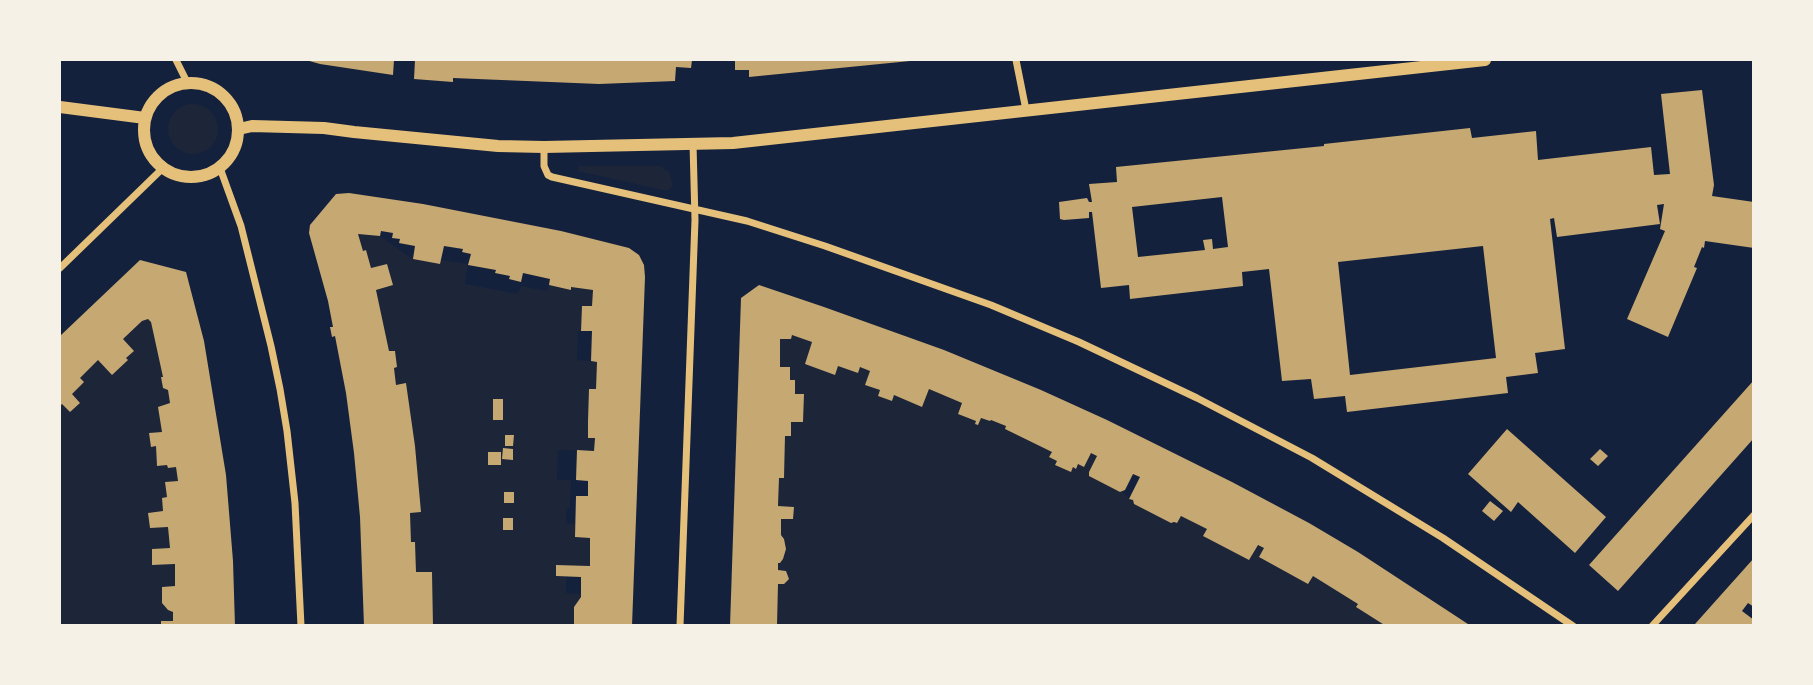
<!DOCTYPE html>
<html>
<head>
<meta charset="utf-8">
<style>
	body { margin:0 }
	#map { position:relative; width:1813px; height:685px; overflow:hidden; background:#14213d; font-family:Jost,sans-serif }
	canvas { display:block }
	.frame { position:absolute; inset:0; border:61px solid #f6f1e7; pointer-events:none }
</style>
</head>
<body>
<div id="map">
<canvas width="1813" height="685"></canvas>
<div class="frame"></div>
</div>
<script>
const context = document.querySelector('canvas').getContext('2d');
context.lineJoin = 'round';
function fill(path, color) { context.fillStyle = color; context.fill(path, 'evenodd'); }
const toPath = rows => new Path2D(rows.map(r => 'M' + r).join(''));
function trace(path, color, width, dash) { context.strokeStyle = color; context.lineWidth = width; context.lineCap = dash ? 'butt' : 'round'; context.setLineDash(dash || []); context.stroke(path); }
fill(toPath([
	'168 129a25 25 0 1 1 50 0a25 25 0 1 1-50 0Z',
	[579,166,660,166,669,172,673,185,669,190,663,190,578,171],
	[358,234,380,236,413,259,440,264,441,260,468,264,465,284,518,294,521,286,547,291,549,285,570,290,571,287,593,290,592,306,582,307,581,331,578,332,577,360,597,362,596,389,588,438,595,438,594,451,558,450,557,480,571,480,570,508,566,509,566,523,575,524,575,537,590,538,590,566,556,565,556,576,566,577,566,593,581,594,581,597,574,607,574,625,433,625,432,572,416,572,415,543,411,542,410,513,421,512,415,446,406,384,396,385,394,368,397,367,395,351,389,351,376,290,393,285,387,264,371,268,366,250,363,251],
	[148,319,151,322,158,350,163,377,161,378,163,388,168,390,170,403,165,404,162,432,149,433,151,446,156,446,157,466,167,465,176,467,178,481,165,482,167,497,162,498,163,511,148,513,150,528,168,527,170,548,152,549,152,565,175,564,175,586,162,587,162,603,168,610,173,612,173,621,161,626,60,626,60,406,62,404,70,412,80,403,72,394,80,378,98,360,126,358,133,351,123,339,142,321],
	[792,335,812,342,805,364,835,374,838,366,858,373,860,367,870,371,866,385,880,390,878,396,892,401,894,395,922,406,929,389,962,403,958,414,976,421,975,424,981,418,990,421,991,420,1006,426,1005,429,1052,452,1049,457,1057,461,1055,465,1071,471,1073,467,1076,468,1078,464,1084,467,1091,453,1097,456,1089,472,1090,476,1120,492,1124,492,1129,499,1133,500,1134,504,1171,523,1177,523,1181,516,1207,529,1204,537,1249,560,1258,545,1264,548,1260,557,1308,583,1313,576,1358,604,1386,626,777,626,778,584,784,584,789,579,786,571,778,570,778,563,780,563,783,559,786,549,784,539,781,535,781,519,793,519,793,508,778,506,779,478,784,478,785,436,791,422,803,422,804,394,795,394,795,381,790,380,790,368,780,367,780,339,790,339]
]), '#1d2539');
fill(toPath([
	[306,60,394,60,393,75,320,64],
	[415,60,692,60,691,68,676,67,675,81,599,84,453,78,453,82,414,79],
	[735,60,910,60,910,61,749,77,749,70,735,70],
	[1702,90,1714,185,1712,196,1754,202,1754,248,1705,241,1704,248,1702,247,1694,267,1697,268,1668,337,1627,319,1665,231,1660,229,1664,204,1657,205,1660,224,1557,237,1554,218,1550,219,1565,349,1535,353,1538,373,1506,377,1508,393,1347,412,1345,396,1314,399,1311,379,1282,381,1269,269,1242,272,1243,286,1130,299,1129,285,1101,288,1092,212,1089,212,1089,218,1064,220,1060,219,1059,202,1087,198,1089,202,1092,202,1089,184,1117,182,1116,167,1324,146,1324,144,1470,128,1472,138,1536,131,1538,160,1651,147,1654,175,1670,174,1661,94],
	[1222,197,1228,247,1213,249,1212,239,1203,240,1205,250,1138,257,1132,207],
	[1483,246,1496,358,1350,375,1338,262],
	[349,193,423,204,561,231,629,248,639,255,644,265,645,277,632,626,574,626,574,607,581,597,581,577,556,576,556,565,590,566,590,538,575,537,576,496,588,496,588,481,576,480,577,450,594,451,595,438,588,438,588,421,589,389,596,389,597,362,591,361,592,331,581,331,582,306,592,306,593,290,571,287,571,290,549,285,550,279,523,273,521,282,509,279,510,276,495,273,496,270,468,265,471,254,462,252,463,249,444,246,440,264,413,259,415,246,399,243,400,239,392,238,393,233,381,231,380,236,358,234,363,251,366,250,371,268,387,264,393,285,376,290,389,351,395,351,397,367,394,368,396,385,406,383,415,446,421,512,410,513,411,542,415,542,416,572,432,572,433,626,364,626,360,517,354,453,346,393,335,336,332,337,330,327,333,327,328,301,309,233,310,225,336,194],
	[140,260,186,272,204,341,226,475,233,561,235,626,161,626,161,621,173,621,173,612,168,610,162,603,162,587,175,586,175,564,152,565,152,549,170,548,168,527,150,528,148,513,163,511,162,498,167,497,165,482,178,481,176,467,168,468,167,465,157,466,156,446,151,447,149,433,162,432,158,407,170,403,168,390,163,388,161,377,163,377,151,322,148,319,142,321,123,339,134,351,126,358,128,360,112,375,98,360,80,378,84,382,72,394,80,403,70,412,62,404,60,406,60,336],
	[759,285,824,307,944,350,1041,390,1107,420,1232,482,1309,523,1358,552,1471,626,1386,626,1356,607,1358,604,1313,576,1308,584,1259,557,1264,548,1258,545,1249,560,1203,536,1207,529,1181,516,1177,523,1174,522,1171,523,1134,504,1133,500,1129,499,1140,477,1133,474,1125,490,1120,492,1089,476,1089,472,1097,456,1091,453,1084,467,1078,464,1076,469,1073,467,1071,472,1055,465,1057,461,1049,457,1052,452,1005,429,1006,426,991,420,990,421,981,418,978,425,975,424,976,421,958,414,962,403,929,389,922,407,894,395,892,401,878,396,880,390,865,385,870,371,860,367,858,373,838,366,835,375,805,364,812,342,792,335,791,339,780,339,780,367,790,367,790,380,795,380,795,394,804,394,803,422,791,422,791,436,785,436,784,478,779,478,778,506,794,507,793,519,781,519,781,535,784,539,786,549,783,559,780,563,778,563,778,570,786,571,789,579,784,584,778,584,777,626,730,626,741,298],
	[1754,380,1754,438,1618,591,1589,565],
	[493,399,503,399,503,420,493,420],
	[1507,429,1606,517,1575,553,1518,502,1511,512,1468,474],
	[505,435,514,435,513,446,505,446],
	[503,448,513,449,513,460,502,459],
	[1600,449,1608,456,1598,466,1590,459],
	[488,452,501,452,501,465,488,465],
	[504,492,514,492,514,503,504,503],
	[1490,501,1503,511,1494,521,1482,511],
	[503,518,513,518,513,530,503,530],
	[1754,558,1754,607,1748,603,1742,611,1754,620,1754,626,1696,626,1695,624]
]), '#c6a872');
trace(toPath([
	[176,60,187,82],
	[1016,60,1026,110],
	[544,147,544,166,548,175,552,177,747,221,825,246,991,305,1079,342,1197,398,1312,458,1443,538,1573,626],
	[220,168,241,226,271,346,280,389,287,431,295,503,301,626],
	[60,268,163,168],
	[680,626,695,220,693,144],
	[1652,626,1754,515]
]), '#e5c07b', 7);
trace(toPath([
	'144 130a47 47 0 1 1 94 0a47 47 0 1 1-94 0Z',
	[60,107,145,118],
	[239,129,252,126,324,128,354,132,498,146,544,147,733,143,1485,60]
]), '#e5c07b', 12);
</script>
</body>
</html>
